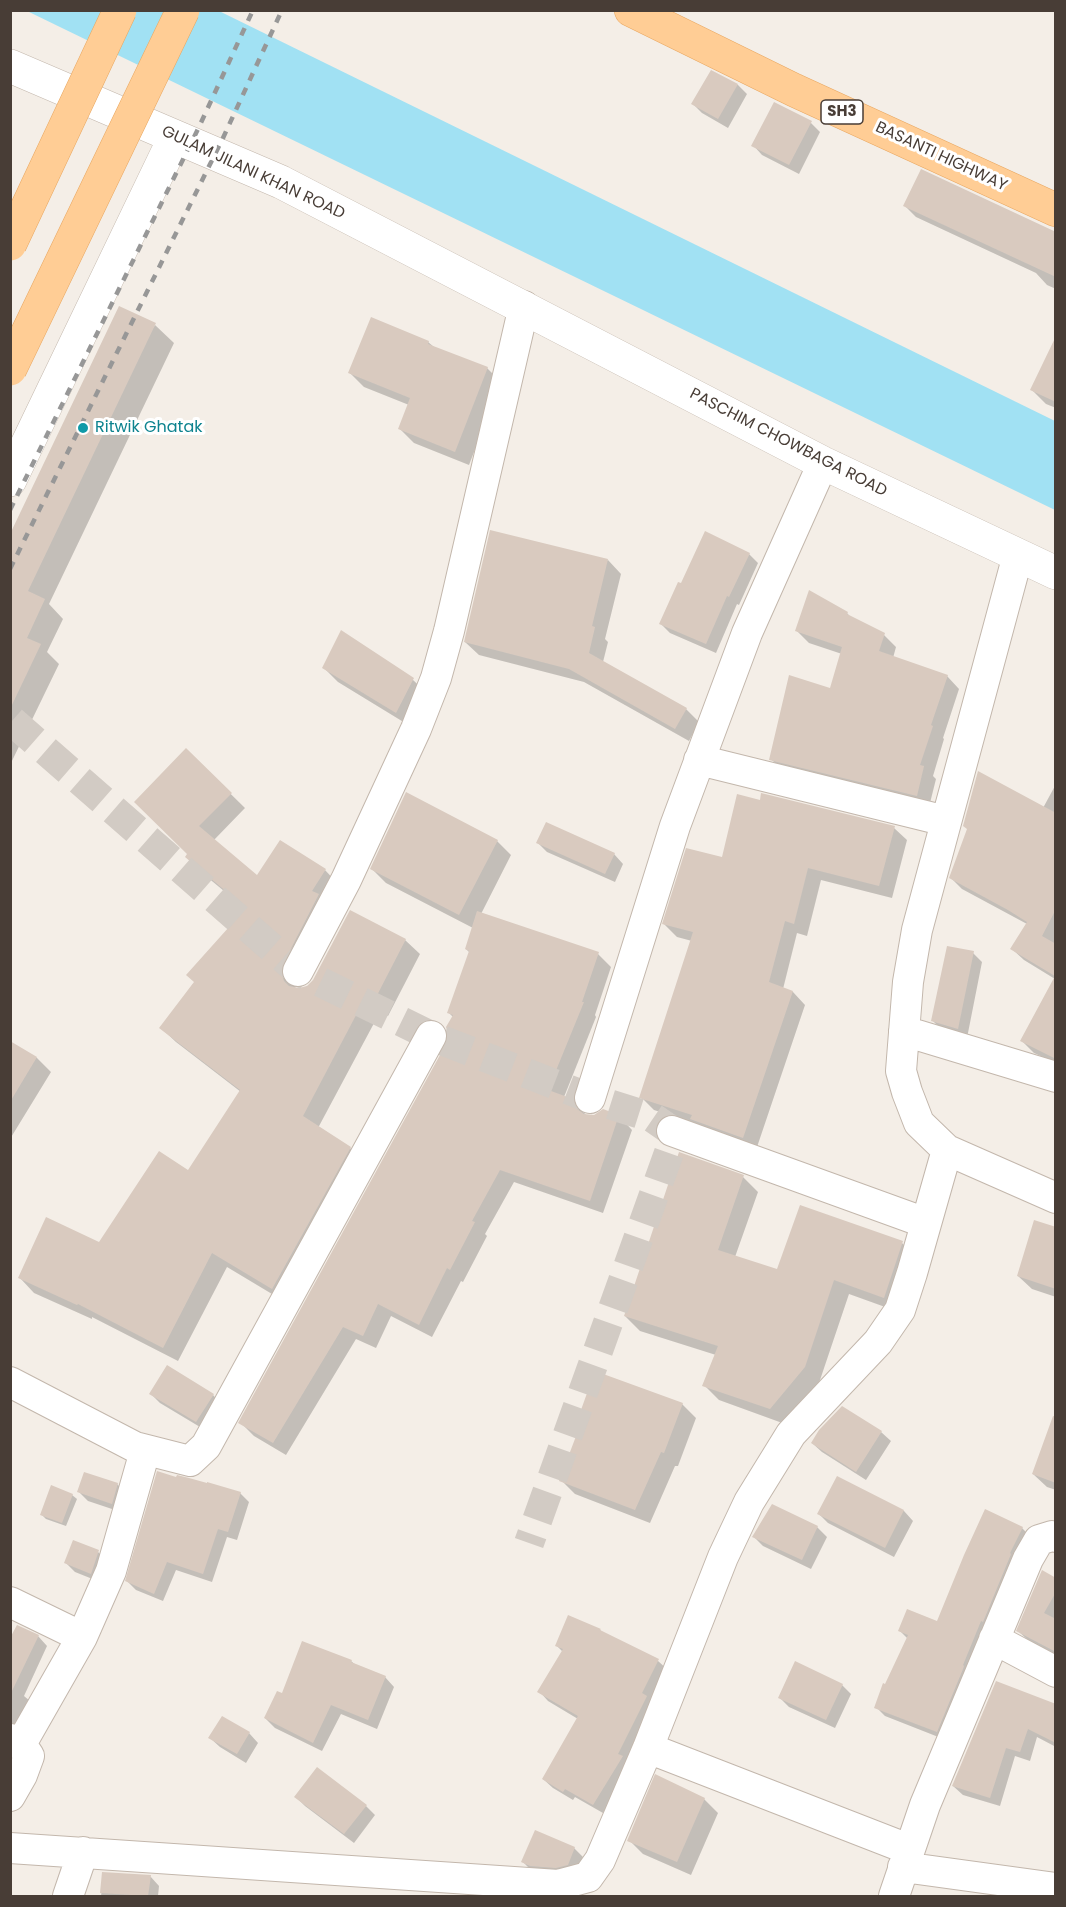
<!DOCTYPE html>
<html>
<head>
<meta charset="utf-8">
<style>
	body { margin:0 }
	#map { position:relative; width:1066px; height:1907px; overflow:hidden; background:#f4eee7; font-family:Poppins,sans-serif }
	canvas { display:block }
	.frame { position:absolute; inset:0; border:12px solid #483d36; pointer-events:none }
</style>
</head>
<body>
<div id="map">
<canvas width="1066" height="1907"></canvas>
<div class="frame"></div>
</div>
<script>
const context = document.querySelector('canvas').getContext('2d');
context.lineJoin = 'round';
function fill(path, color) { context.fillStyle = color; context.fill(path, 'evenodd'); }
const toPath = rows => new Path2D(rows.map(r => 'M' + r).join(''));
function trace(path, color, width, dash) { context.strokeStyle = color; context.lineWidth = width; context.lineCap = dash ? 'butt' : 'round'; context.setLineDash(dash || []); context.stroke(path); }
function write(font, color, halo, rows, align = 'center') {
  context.font = font + ' Poppins,sans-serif'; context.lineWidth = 6; context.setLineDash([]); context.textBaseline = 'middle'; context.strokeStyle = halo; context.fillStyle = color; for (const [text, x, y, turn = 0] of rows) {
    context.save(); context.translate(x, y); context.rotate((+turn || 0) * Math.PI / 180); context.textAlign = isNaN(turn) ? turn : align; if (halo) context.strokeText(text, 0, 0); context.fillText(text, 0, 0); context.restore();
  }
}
fill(toPath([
	[27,11,219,11,1055,421,1055,510]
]), '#a1e1f3');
fill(toPath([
	[711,72,738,85,747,94,728,128,702,113,693,104],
	[774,104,811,123,820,132,799,174,762,155,753,145],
	[905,206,1056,233,1056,289,1047,285,1036,273,916,217],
	[155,325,174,343,49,604,63,619,47,652,59,664,10,765,10,537],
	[428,342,434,347,487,368,501,382,469,465,414,443,400,429,409,405,364,387,350,373],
	[1056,349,1056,408,1046,404,1032,390],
	[749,554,758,563,739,605,737,604,716,653,670,633,661,624,682,585],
	[608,560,621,574,605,639,608,642,603,662,686,709,699,722,689,741,584,682,479,655,465,642],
	[847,613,852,619,884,635,896,647,893,658,947,676,959,689,943,738,944,739,933,776,936,779,929,807,783,771,771,759,831,690,842,654,809,643,796,630],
	[342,632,413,680,428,694,410,726,338,682,324,668],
	[186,750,245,808,213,841,258,877,325,870,339,885,297,979,295,989,299,990,405,940,420,954,388,1016,380,1012,318,1128,350,1148,364,1162,287,1303,227,1267,178,1361,92,1317,92,1319,34,1293,20,1278,100,1244,189,1172,241,1092,176,1042,161,1028,247,910,201,872,187,857,189,854],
	[1056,784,1054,945,1056,946,1056,1063,1034,1053,1022,1041,1055,979,1024,960,1012,949,1027,924,962,889,951,878,1043,808],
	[894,828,907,840,892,898,821,880,807,936,797,933,783,989,793,992,805,1005,756,1150,705,1132,697,1124,654,1110,641,1097,692,941,677,937,664,924,723,859],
	[497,841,511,855,481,914,598,954,611,967,595,1015,596,1017,564,1097,572,1100,587,1116,619,1116,632,1130,603,1213,514,1182,485,1234,487,1236,463,1282,461,1281,432,1337,391,1316,376,1348,356,1339,286,1455,254,1436,240,1422,448,1045,453,1017,449,1013,470,953,466,949,473,928,386,883,372,869],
	[538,843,614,854,623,864,615,882,547,852],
	[973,953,982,962,967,1038,942,1030,933,1021],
	[10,1043,37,1058,51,1072,10,1139],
	[743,1177,758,1192,735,1257,778,1271,902,1243,917,1258,899,1312,849,1294,819,1383,785,1424,719,1400,704,1385,716,1355,640,1331,625,1316],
	[1056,1228,1056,1297,1032,1289,1018,1276],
	[151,1394,213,1395,222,1405,205,1430,160,1403],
	[682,1404,696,1418,678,1466,675,1466,650,1523,575,1494,561,1480,582,1424,578,1421],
	[1056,1415,1056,1490,1047,1487,1033,1474],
	[881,1432,891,1441,866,1480,822,1452,812,1443],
	[837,1478,904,1511,913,1521,894,1557,828,1523,819,1514],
	[177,1479,240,1493,249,1502,237,1540,227,1537,212,1582,176,1570,163,1601,136,1590,127,1581],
	[117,1484,127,1494,121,1512,88,1501,79,1492],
	[72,1495,77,1499,66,1526,46,1519,41,1514],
	[817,1527,827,1537,811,1569,763,1546,754,1537],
	[1022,1528,1031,1537,946,1740,885,1716,876,1707,908,1639,900,1631,938,1623],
	[98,1552,107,1561,100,1582,75,1572,65,1562],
	[1056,1579,1056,1656,1029,1641,1018,1631],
	[569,1617,600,1630,605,1634,658,1661,668,1670,631,1767,603,1813,575,1797,573,1800,553,1788,543,1779,578,1719,548,1701,539,1691,563,1652,557,1646],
	[38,1636,47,1646,24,1696,37,1707,10,1733,10,1642],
	[351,1661,357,1666,385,1677,394,1687,377,1729,341,1714,322,1751,275,1728,265,1718,283,1695],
	[842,1685,851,1694,835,1728,789,1707,780,1698],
	[1056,1705,1056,1747,1037,1737,1030,1761,1015,1756,1000,1806,963,1795,953,1786],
	[249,1733,258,1743,246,1763,220,1747,210,1738],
	[296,1797,366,1806,375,1815,354,1843,305,1806],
	[704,1799,718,1813,691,1875,643,1854,629,1840],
	[574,1848,583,1857,577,1874,532,1871,523,1862],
	[104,1873,150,1876,159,1886,158,1896,101,1896]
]), '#0003');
fill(toPath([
	[711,70,738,84,718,119,691,104],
	[774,102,812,121,789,165,751,146],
	[921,169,1056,232,1056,277,903,206],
	[119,306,156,323,28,591,45,599,27,638,41,644,10,709,10,534],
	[371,317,429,341,428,344,488,367,455,452,398,429,410,398,348,373],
	[1056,336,1056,402,1030,390],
	[490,530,608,559,592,626,595,627,589,653,687,708,675,729,569,669,464,642],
	[705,531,750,553,729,597,727,596,706,644,659,624,678,582,681,583],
	[809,590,848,612,847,614,885,633,879,651,948,675,931,725,933,726,920,765,924,766,917,796,769,760,789,675,830,688,842,647,795,631],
	[341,630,414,678,396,713,322,668],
	[186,748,232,793,199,826,257,875,280,840,326,869,312,891,319,894,283,964,281,972,284,981,289,986,299,988,307,986,313,980,350,910,406,939,373,1003,365,998,303,1116,351,1147,272,1289,212,1253,163,1348,78,1304,77,1305,18,1278,46,1217,99,1242,159,1151,188,1170,240,1090,159,1028,194,982,186,975,246,908,185,857,187,854,134,802],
	[978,771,1056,813,1056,909,1042,936,1056,944,1056,1059,1020,1041,1055,976,1010,949,1027,922,1008,910,949,878,967,829,963,826],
	[406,792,498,840,459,915,370,869],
	[761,793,895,826,879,886,808,868,794,924,785,921,769,982,793,991,743,1138,690,1119,692,1115,639,1098,693,932,662,924,686,848,722,857,737,794,760,800],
	[546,822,615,853,605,874,536,843],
	[477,911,599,952,582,1002,584,1002,548,1090,573,1099,577,1109,584,1114,594,1115,603,1109,619,1115,590,1201,500,1170,472,1221,475,1222,450,1270,447,1268,419,1325,378,1304,363,1336,343,1327,273,1443,238,1423,446,1044,448,1035,446,1027,453,1015,447,1013,469,951,465,949],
	[947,946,974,951,958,1029,931,1021],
	[10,1041,37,1057,10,1102],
	[679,1152,744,1175,718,1250,777,1269,800,1205,903,1241,884,1298,834,1280,805,1367,770,1409,702,1386,718,1346,624,1316],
	[1034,1220,1056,1227,1056,1289,1017,1276],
	[167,1365,214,1394,196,1422,149,1394],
	[595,1371,683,1403,664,1453,661,1452,635,1510,559,1481,581,1423,577,1421],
	[842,1406,882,1431,856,1472,811,1443,819,1430],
	[1053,1416,1056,1417,1056,1483,1032,1474],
	[157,1471,176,1477,177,1475,189,1478,207,1483,207,1482,241,1492,228,1532,218,1529,203,1574,167,1562,154,1594,125,1581],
	[84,1472,118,1483,112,1504,77,1492],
	[837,1476,904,1510,885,1548,817,1514],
	[51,1485,73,1494,62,1523,40,1515],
	[772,1504,818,1526,802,1560,752,1537],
	[985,1509,1023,1527,1010,1553,1011,1554,983,1622,981,1621,963,1665,964,1666,963,1669,937,1732,874,1708,883,1683,885,1684,908,1635,898,1631,907,1609,937,1621,964,1555],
	[73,1540,99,1550,91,1574,64,1563],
	[1042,1570,1056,1578,1056,1592,1044,1613,1056,1619,1056,1652,1016,1631],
	[568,1615,601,1629,600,1630,659,1659,642,1693,647,1696,618,1754,623,1756,593,1805,565,1789,563,1792,542,1779,578,1716,537,1692,563,1649,555,1646],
	[17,1625,39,1635,10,1695,10,1638],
	[302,1641,352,1660,351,1662,386,1676,368,1720,331,1705,313,1743,264,1718,277,1691,282,1693],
	[795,1661,843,1684,826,1720,778,1698],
	[996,1681,1056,1704,1056,1743,1028,1729,1020,1752,1006,1748,990,1798,952,1786],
	[222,1716,250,1732,237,1754,208,1738],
	[317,1767,367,1805,344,1834,294,1797],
	[655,1774,705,1798,677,1862,627,1841],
	[535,1830,575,1847,568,1865,556,1868,530,1866,521,1862],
	[102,1872,151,1875,148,1896,100,1893]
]), '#d9cabf');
trace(toPath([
	[12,721,298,971,431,1036,590,1098,653,1118,672,1131,670,1150,529,1543]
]), '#d2cbc4', 30, [30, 15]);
const minor = toPath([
	[1018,555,917,930,908,982,901,1071,907,1092,919,1123,947,1150,1056,1198],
	[699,760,946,821],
	[298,971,346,880,416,729,436,678,449,631,524,306],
	[904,1031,1056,1077],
	[590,1098,675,826,747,633,823,463],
	[672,1131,926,1223],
	[10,1382,135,1447,190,1461,206,1446,431,1036],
	[10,1602,82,1637],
	[994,1639,1056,1672],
	[10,1739,21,1744,29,1756,22,1775,10,1796],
	[21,1744,82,1637,111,1571,145,1451],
	[648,1748,908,1849],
	[10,1848,558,1885,588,1877,600,1860,648,1748,723,1557,749,1502,791,1434,878,1342,900,1310,912,1273,947,1150],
	[903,1867,1056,1888],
	[68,1896,83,1852],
	[894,1896,925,1805,1028,1559,1039,1540,1052,1536,1056,1537]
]);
const tertiary = toPath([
	[10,66,281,182,823,463,1056,573],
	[10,480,175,137]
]);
const primary = toPath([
	[631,10,794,90,1056,210]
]);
trace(minor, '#c3b7ac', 32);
trace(tertiary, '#c3b7ac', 34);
trace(primary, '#e8a761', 34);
trace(minor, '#fff', 30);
trace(tertiary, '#fff', 33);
trace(primary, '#ffcd95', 33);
trace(toPath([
	[10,510,199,127,253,10],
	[10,569,223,138,282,10]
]), '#979797', 4.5, [8, 8]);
const primaryBridge = toPath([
	[10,244,120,10],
	[10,369,183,10]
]);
trace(primaryBridge, '#e8a761', 34, []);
trace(primaryBridge, '#ffcd95', 33);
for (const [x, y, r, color] of [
	[83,428,6,"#0f9aa8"]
]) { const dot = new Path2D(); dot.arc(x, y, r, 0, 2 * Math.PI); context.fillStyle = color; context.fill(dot); trace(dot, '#fff', 2); }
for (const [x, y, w] of [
	[842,112,42]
]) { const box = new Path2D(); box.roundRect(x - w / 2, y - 12, w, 24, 4.5); context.fillStyle = '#fff'; context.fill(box); trace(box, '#483d36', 1.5); }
write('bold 15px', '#483d36', null, [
	["SH3",842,112]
]);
write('16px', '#483d36', '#fff', [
	["BASANTI HIGHWAY",941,157,25],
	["GULAM JILANI KHAN ROAD",253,173,25],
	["PASCHIM CHOWBAGA ROAD",788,443,27]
]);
write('16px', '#0d838f', '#fff', [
	["Ritwik Ghatak",95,428]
], 'left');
</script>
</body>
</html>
